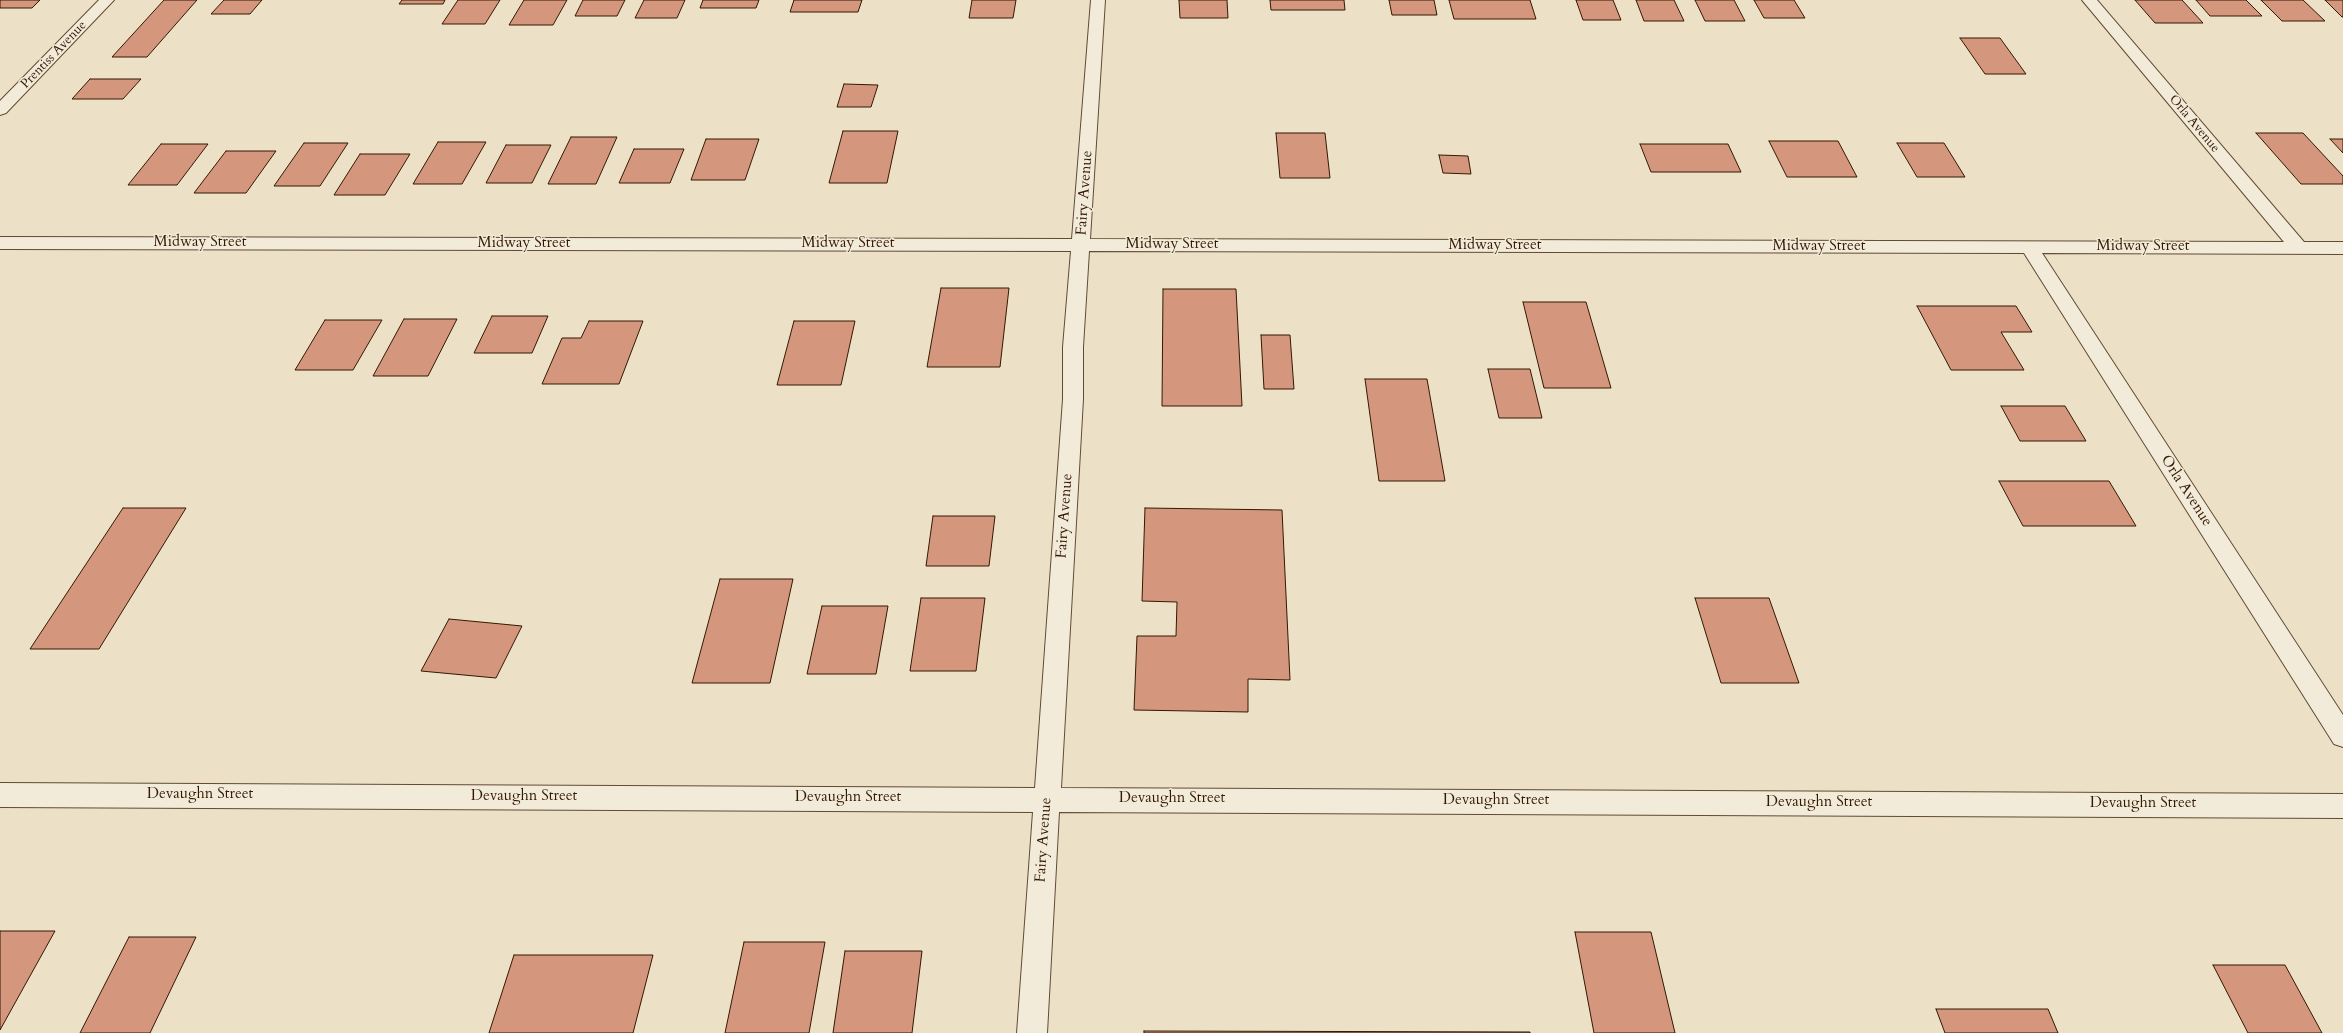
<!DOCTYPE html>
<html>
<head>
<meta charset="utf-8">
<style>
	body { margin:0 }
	canvas { display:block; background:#ece0c6 }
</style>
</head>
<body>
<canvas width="2343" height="1033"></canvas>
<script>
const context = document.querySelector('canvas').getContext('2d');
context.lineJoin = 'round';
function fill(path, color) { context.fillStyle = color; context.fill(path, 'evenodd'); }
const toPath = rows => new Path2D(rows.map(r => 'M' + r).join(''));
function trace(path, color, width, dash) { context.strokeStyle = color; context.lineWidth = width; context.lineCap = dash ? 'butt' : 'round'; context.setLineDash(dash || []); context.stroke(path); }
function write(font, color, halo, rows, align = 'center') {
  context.font = font + ' Cardo,serif'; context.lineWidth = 3; context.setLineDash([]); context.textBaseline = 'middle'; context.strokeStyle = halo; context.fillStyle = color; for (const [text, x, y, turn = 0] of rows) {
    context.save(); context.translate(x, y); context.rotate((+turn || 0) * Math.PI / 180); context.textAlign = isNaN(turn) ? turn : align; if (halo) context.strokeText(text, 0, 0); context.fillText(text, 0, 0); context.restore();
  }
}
const building = toPath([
	[0,0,40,0,32,8,0,8,0,0],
	[164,0,197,0,147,57,112,57,164,0],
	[224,0,262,0,250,14,211,14,224,0],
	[402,0,445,0,443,4,399,4,402,0],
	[458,0,500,0,485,24,442,24,458,0],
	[524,0,567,0,553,25,509,25,524,0],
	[583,0,625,0,617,16,575,16,583,0],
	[644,0,685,0,677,18,635,18,644,0],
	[703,0,759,0,756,8,700,8,703,0],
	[794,0,862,0,858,12,790,12,794,0],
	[972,0,1016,0,1013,18,969,18,972,0],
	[1179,0,1227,0,1228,18,1180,18,1179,0],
	[1270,0,1344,0,1345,10,1271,10,1270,0],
	[1389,0,1434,0,1437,15,1392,15,1389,0],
	[1449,0,1530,0,1536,19,1454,19,1449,0],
	[1576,0,1613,0,1621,20,1583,20,1576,0],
	[1636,0,1674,0,1684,21,1644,21,1636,0],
	[1695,0,1734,0,1745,21,1705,21,1695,0],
	[1754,0,1794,0,1805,18,1764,18,1754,0],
	[2135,0,2182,0,2203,23,2155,23,2135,0],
	[2196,0,2246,0,2262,16,2210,16,2196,0],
	[2261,0,2303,0,2325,21,2282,21,2261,0],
	[2325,0,2343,0,2343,17,2342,17,2325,0],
	[1960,38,2000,38,2026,74,1985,74,1960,38],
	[90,79,141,79,123,99,72,99,90,79],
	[844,84,878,85,871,107,837,107,844,84],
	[843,131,898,131,887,183,829,183,843,131],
	[1276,133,1325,133,1330,178,1280,178,1276,133],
	[2256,133,2303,133,2343,176,2343,184,2301,184,2256,133],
	[571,137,617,137,596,184,548,184,571,137],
	[706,139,759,139,745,180,691,180,706,139],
	[2330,139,2343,139,2343,153,2330,139],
	[1769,141,1838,141,1857,177,1787,177,1769,141],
	[438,142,486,142,462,184,413,184,438,142],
	[304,143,348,143,320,186,274,186,304,143],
	[1897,143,1944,143,1965,177,1917,177,1897,143],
	[161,144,208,144,177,185,128,185,161,144],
	[1640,144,1728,144,1741,172,1651,172,1640,144],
	[506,145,551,145,532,183,486,183,506,145],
	[634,149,684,149,670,183,619,183,634,149],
	[226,151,276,151,246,193,194,193,226,151],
	[360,154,410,154,385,195,334,195,360,154],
	[1439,155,1468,156,1471,174,1443,173,1439,155],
	[941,288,1009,288,1000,367,927,367,941,288],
	[1163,289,1236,289,1242,406,1162,406,1163,289],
	[1523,302,1586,302,1611,388,1544,388,1523,302],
	[1917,306,2016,306,2032,332,2001,332,2024,370,1951,370,1917,306],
	[492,316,548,316,532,353,474,353,492,316],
	[404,319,457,319,428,376,373,376,404,319],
	[325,320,382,320,353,370,295,370,325,320],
	[589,321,643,321,619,384,542,384,562,338,581,338,589,321],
	[794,321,855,321,841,385,777,385,794,321],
	[1261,335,1290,335,1294,389,1264,389,1261,335],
	[1488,369,1530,369,1542,418,1499,418,1488,369],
	[1365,379,1427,379,1445,481,1379,481,1365,379],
	[2001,406,2065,406,2086,441,2020,441,2001,406],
	[1999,481,2109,481,2136,526,2023,526,1999,481],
	[123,508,186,508,99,649,30,649,123,508],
	[1145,508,1282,510,1290,680,1248,679,1248,712,1134,710,1137,636,1176,636,1177,602,1142,601,1145,508],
	[933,516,995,516,989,566,926,566,933,516],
	[720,579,793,579,770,683,692,683,720,579],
	[921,598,985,598,976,671,910,671,921,598],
	[1695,598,1769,598,1799,683,1721,683,1695,598],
	[822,606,888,606,876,674,807,674,822,606],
	[449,619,522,626,496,678,421,671,449,619],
	[0,931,55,931,0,1030,0,931],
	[1575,932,1651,932,1675,1033,1594,1033,1575,932],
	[129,937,196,937,150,1033,80,1033,129,937],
	[744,942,825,942,809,1033,725,1033,744,942],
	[845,951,922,951,912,1033,833,1033,845,951],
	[514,955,653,955,633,1033,489,1033,514,955],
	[2213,965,2285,965,2322,1033,2248,1033,2213,965],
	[1936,1009,2048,1009,2058,1033,1945,1033,1936,1009],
	[1144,1031,1530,1032,1530,1033,1144,1033,1144,1031]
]);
fill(building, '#d4977e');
trace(building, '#331900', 1);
const minor = toPath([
	[99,0,114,0,6,113,0,115,0,101,99,0],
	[1091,0,1105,0,1090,239,2284,242,2082,0,2097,0,2304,242,2343,242,2343,254,2042,253,2343,715,2343,747,2334,744,2024,253,1089,251,1083,347,1083,399,1061,788,2343,794,2343,818,1059,812,1047,1033,1017,1033,1033,812,0,807,0,783,1035,788,1063,399,1063,347,1071,251,0,249,0,237,1072,239,1091,0]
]);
trace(minor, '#614b32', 2);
fill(minor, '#f3ebda');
write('13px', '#331900', '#f3ebda', [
	["Prentiss Avenue",54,55,-46],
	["Orla Avenue",2194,124,50]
]);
write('15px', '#331900', '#f3ebda', [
	["Fairy Avenue",1085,193,-86],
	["Midway Street",200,243],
	["Midway Street",524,244],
	["Midway Street",848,244],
	["Midway Street",1172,245],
	["Midway Street",1495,246],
	["Midway Street",1819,247],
	["Midway Street",2143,247],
	["Orla Avenue",2186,491,57],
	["Fairy Avenue",1065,516,-86],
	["Devaughn Street",200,795],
	["Devaughn Street",524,797],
	["Devaughn Street",848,798],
	["Devaughn Street",1172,799],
	["Devaughn Street",1496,801],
	["Devaughn Street",1819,803],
	["Devaughn Street",2143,804],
	["Fairy Avenue",1044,840,-86]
]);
</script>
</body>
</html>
